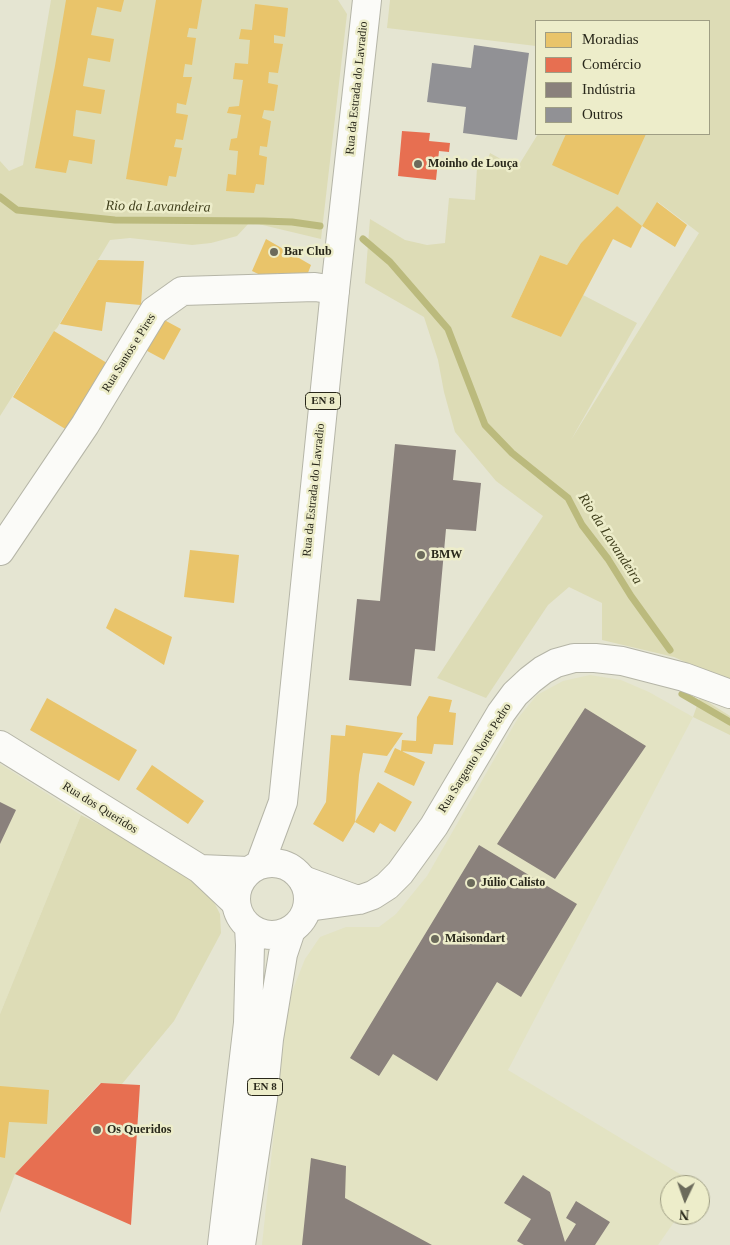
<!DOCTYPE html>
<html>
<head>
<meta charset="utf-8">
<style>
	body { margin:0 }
	#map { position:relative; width:730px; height:1245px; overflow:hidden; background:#e5e5d2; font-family:"Times New Roman",serif }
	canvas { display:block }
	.legend { position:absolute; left:535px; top:20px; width:175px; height:115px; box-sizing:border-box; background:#ededca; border:1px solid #9f9e84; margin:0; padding:6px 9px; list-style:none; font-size:15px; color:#29281b }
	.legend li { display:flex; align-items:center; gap:10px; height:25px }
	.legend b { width:25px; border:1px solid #9f9e84 }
	.north { position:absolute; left:660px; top:1175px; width:50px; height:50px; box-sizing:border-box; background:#ededca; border:1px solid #9f9e84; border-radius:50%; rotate:183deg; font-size:14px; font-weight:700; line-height:20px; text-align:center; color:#29281b }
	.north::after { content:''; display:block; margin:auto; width:18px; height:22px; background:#6b6a5b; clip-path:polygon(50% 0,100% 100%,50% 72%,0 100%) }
</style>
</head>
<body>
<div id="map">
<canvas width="730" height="1245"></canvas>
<ul class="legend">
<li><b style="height:14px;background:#e9c46a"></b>Moradias</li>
<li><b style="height:14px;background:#e76f51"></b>Comércio</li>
<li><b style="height:14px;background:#8a817c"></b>Indústria</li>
<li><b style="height:14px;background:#919195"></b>Outros</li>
</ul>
<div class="north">N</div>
</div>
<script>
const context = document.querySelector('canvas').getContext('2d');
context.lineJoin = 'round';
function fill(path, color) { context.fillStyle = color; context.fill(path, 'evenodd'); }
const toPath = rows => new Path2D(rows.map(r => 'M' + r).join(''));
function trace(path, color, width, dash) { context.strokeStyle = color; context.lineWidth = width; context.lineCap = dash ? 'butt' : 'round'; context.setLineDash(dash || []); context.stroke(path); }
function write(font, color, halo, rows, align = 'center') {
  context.font = font + ' "Times New Roman",serif'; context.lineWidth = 5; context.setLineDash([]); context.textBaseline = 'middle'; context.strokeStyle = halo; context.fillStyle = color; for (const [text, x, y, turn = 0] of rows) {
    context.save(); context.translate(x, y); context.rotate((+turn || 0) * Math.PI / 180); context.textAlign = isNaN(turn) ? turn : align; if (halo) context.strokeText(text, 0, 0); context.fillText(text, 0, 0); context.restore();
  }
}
fill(toPath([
	[590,675,621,680,649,692,693,717,508,1070,698,1185,670,1185,670,1215,679,1215,658,1245,262,1245,280,1075,282,1017,305,959,320,937,346,927,379,927,396,914,427,876,518,718,537,695,563,681],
	[0,764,81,815,0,1014]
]), '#e3e3c3');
fill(toPath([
	[51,0,338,0,347,14,321,239,250,222,237,236,211,243,192,245,130,238,110,240,57,328,54,331,0,416,0,161,9,171,23,165],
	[390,0,730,0,730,682,674,657,602,640,602,603,569,587,548,605,486,698,437,678,543,516,496,481,455,432,444,392,438,360,424,317,365,283,370,219,405,240,427,245,445,243,449,198,475,200,477,168,485,169,490,153,517,168,538,134,709,134,709,21,536,21,536,46,387,28],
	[658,202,699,233,571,440,637,323,583,295,561,337,511,317,540,255,567,265,581,243,617,206,642,226],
	[700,697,730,716,730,735,693,717],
	[81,815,172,863,196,881,215,904,220,914,221,933,174,1021,122,1084,100,1083,15,1174,0,1213,0,1014]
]), '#dddcb6');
fill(toPath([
	[66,0,124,0,121,12,97,7,91,35,114,39,110,62,88,58,83,86,105,90,101,114,76,110,73,136,95,140,92,164,69,160,66,173,35,168,55,66],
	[156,0,202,0,197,29,189,28,187,37,196,38,192,65,185,64,183,77,192,77,186,105,177,103,176,113,188,115,183,140,176,139,174,147,182,148,176,177,169,176,167,186,126,179],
	[255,4,288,8,285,37,274,35,274,43,283,44,278,73,269,72,268,83,278,85,274,111,264,110,262,118,271,121,267,147,260,146,259,155,267,157,264,185,256,184,254,193,226,191,228,174,236,175,238,151,229,150,231,139,237,138,241,115,227,113,229,107,239,106,243,80,233,79,235,63,248,64,250,40,239,39,241,29,252,30],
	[566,134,646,134,618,195,552,165],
	[657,202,687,225,675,247,642,226,631,248,613,239,561,337,511,317,540,255,567,265,581,243,617,206,642,226],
	[266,239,311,265,306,278,288,281,277,273,273,281,252,271],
	[98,260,144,261,141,305,106,302,102,331,60,324],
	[155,315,181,329,164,360,138,346],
	[54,331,107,363,67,430,13,397],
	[190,550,239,555,234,603,184,597],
	[115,608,172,637,164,665,106,628],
	[429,696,452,700,449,712,456,713,453,745,434,744,432,754,401,751,402,740,416,741,417,717],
	[47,698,137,750,119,781,30,730],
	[346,725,403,733,387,756,363,753,359,775,355,822,343,842,313,824,326,802,331,735,345,736],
	[395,748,425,762,414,786,384,772],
	[152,765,204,801,188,824,136,789],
	[378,782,412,802,395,832,380,823,374,833,355,822],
	[0,1086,49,1090,47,1124,9,1122,5,1158,0,1157]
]), '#e9c46a');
fill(toPath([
	[402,131,430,133,429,141,450,143,449,152,439,151,436,180,398,176],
	[101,1083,140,1085,131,1225,15,1174]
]), '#e76f51');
fill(toPath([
	[395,444,456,450,453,480,481,483,476,531,446,529,435,651,415,649,411,686,349,680,357,599,380,601],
	[585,708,646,746,555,879,497,844],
	[0,802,16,810,0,844],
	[479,845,577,904,521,997,497,982,437,1081,393,1054,379,1076,350,1058],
	[311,1158,346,1166,345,1198,432,1245,302,1245],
	[523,1175,550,1192,565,1242,576,1224,566,1218,576,1201,610,1222,595,1245,524,1245,517,1241,531,1219,504,1203]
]), '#8a817c');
trace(toPath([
	[0,197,17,210,115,220,264,221,292,222,320,226],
	[363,239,390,262,448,329,485,425,512,453,568,498,582,525,608,559,631,596,670,650],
	[682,694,730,722]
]), '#bbba7d', 7);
fill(toPath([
	[474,45,529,53,517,140,463,133,466,107,427,102,432,63,471,68]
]), '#919195');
const minor = toPath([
	[0,551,85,425,154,311,182,291,315,287,335,290],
	[0,745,200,869,236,903],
	[200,869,248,871],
	[303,880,355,899],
	[308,907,359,900,373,895,387,886,400,873,434,826,501,713,515,694,530,680,543,670,556,663,574,658,595,658,622,661,684,677,730,694]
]);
const major = toPath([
	'236 899a36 36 0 1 1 72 0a36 36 0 1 1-72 0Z',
	[260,864,283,802,335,290,367,0],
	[222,1245,248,1023,250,945,249,927],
	[241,1245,263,1099,269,1039,283,954,291,930]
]);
trace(minor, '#b5b5a7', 30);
trace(major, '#b5b5a7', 30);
trace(minor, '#fbfbf8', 28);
trace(major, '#fbfbf8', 28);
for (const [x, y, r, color] of [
	[418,164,5,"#6b6a5b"],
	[274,252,5,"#6b6a5b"],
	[421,555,5,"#6b6a5b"],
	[471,883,5,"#6b6a5b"],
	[435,939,5,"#6b6a5b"],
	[97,1130,5,"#6b6a5b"]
]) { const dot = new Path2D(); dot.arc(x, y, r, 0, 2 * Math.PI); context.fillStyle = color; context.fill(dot); trace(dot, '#ededca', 2); }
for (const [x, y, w] of [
	[323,401,35],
	[265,1087,35]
]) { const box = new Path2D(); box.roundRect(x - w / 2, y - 8.5, w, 17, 4); context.fillStyle = '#ededca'; context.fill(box); trace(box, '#29281b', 1); }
write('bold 11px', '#29281b', null, [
	["EN 8",323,401],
	["EN 8",265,1087]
]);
write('12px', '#29281b', '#ededca', [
	["Rua da Estrada do Lavradio",357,88,-84],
	["Rua Santos e Pires",129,353,-58],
	["Rua da Estrada do Lavradio",314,490,-84],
	["Rua Sargento Norte Pedro",475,758,-58],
	["Rua dos Queridos",100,808,32]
]);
write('bold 12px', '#29281b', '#ededca', [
	["Moinho de Louça",428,164],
	["Bar Club",284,252],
	["BMW",431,555],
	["Júlio Calisto",481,883],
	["Maisondart",445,939],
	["Os Queridos",107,1130]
], 'left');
write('italic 14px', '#3e3d1a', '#ededca', [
	["Rio da Lavandeira",158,207,1],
	["Rio da Lavandeira",610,539,57]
]);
</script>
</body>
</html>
